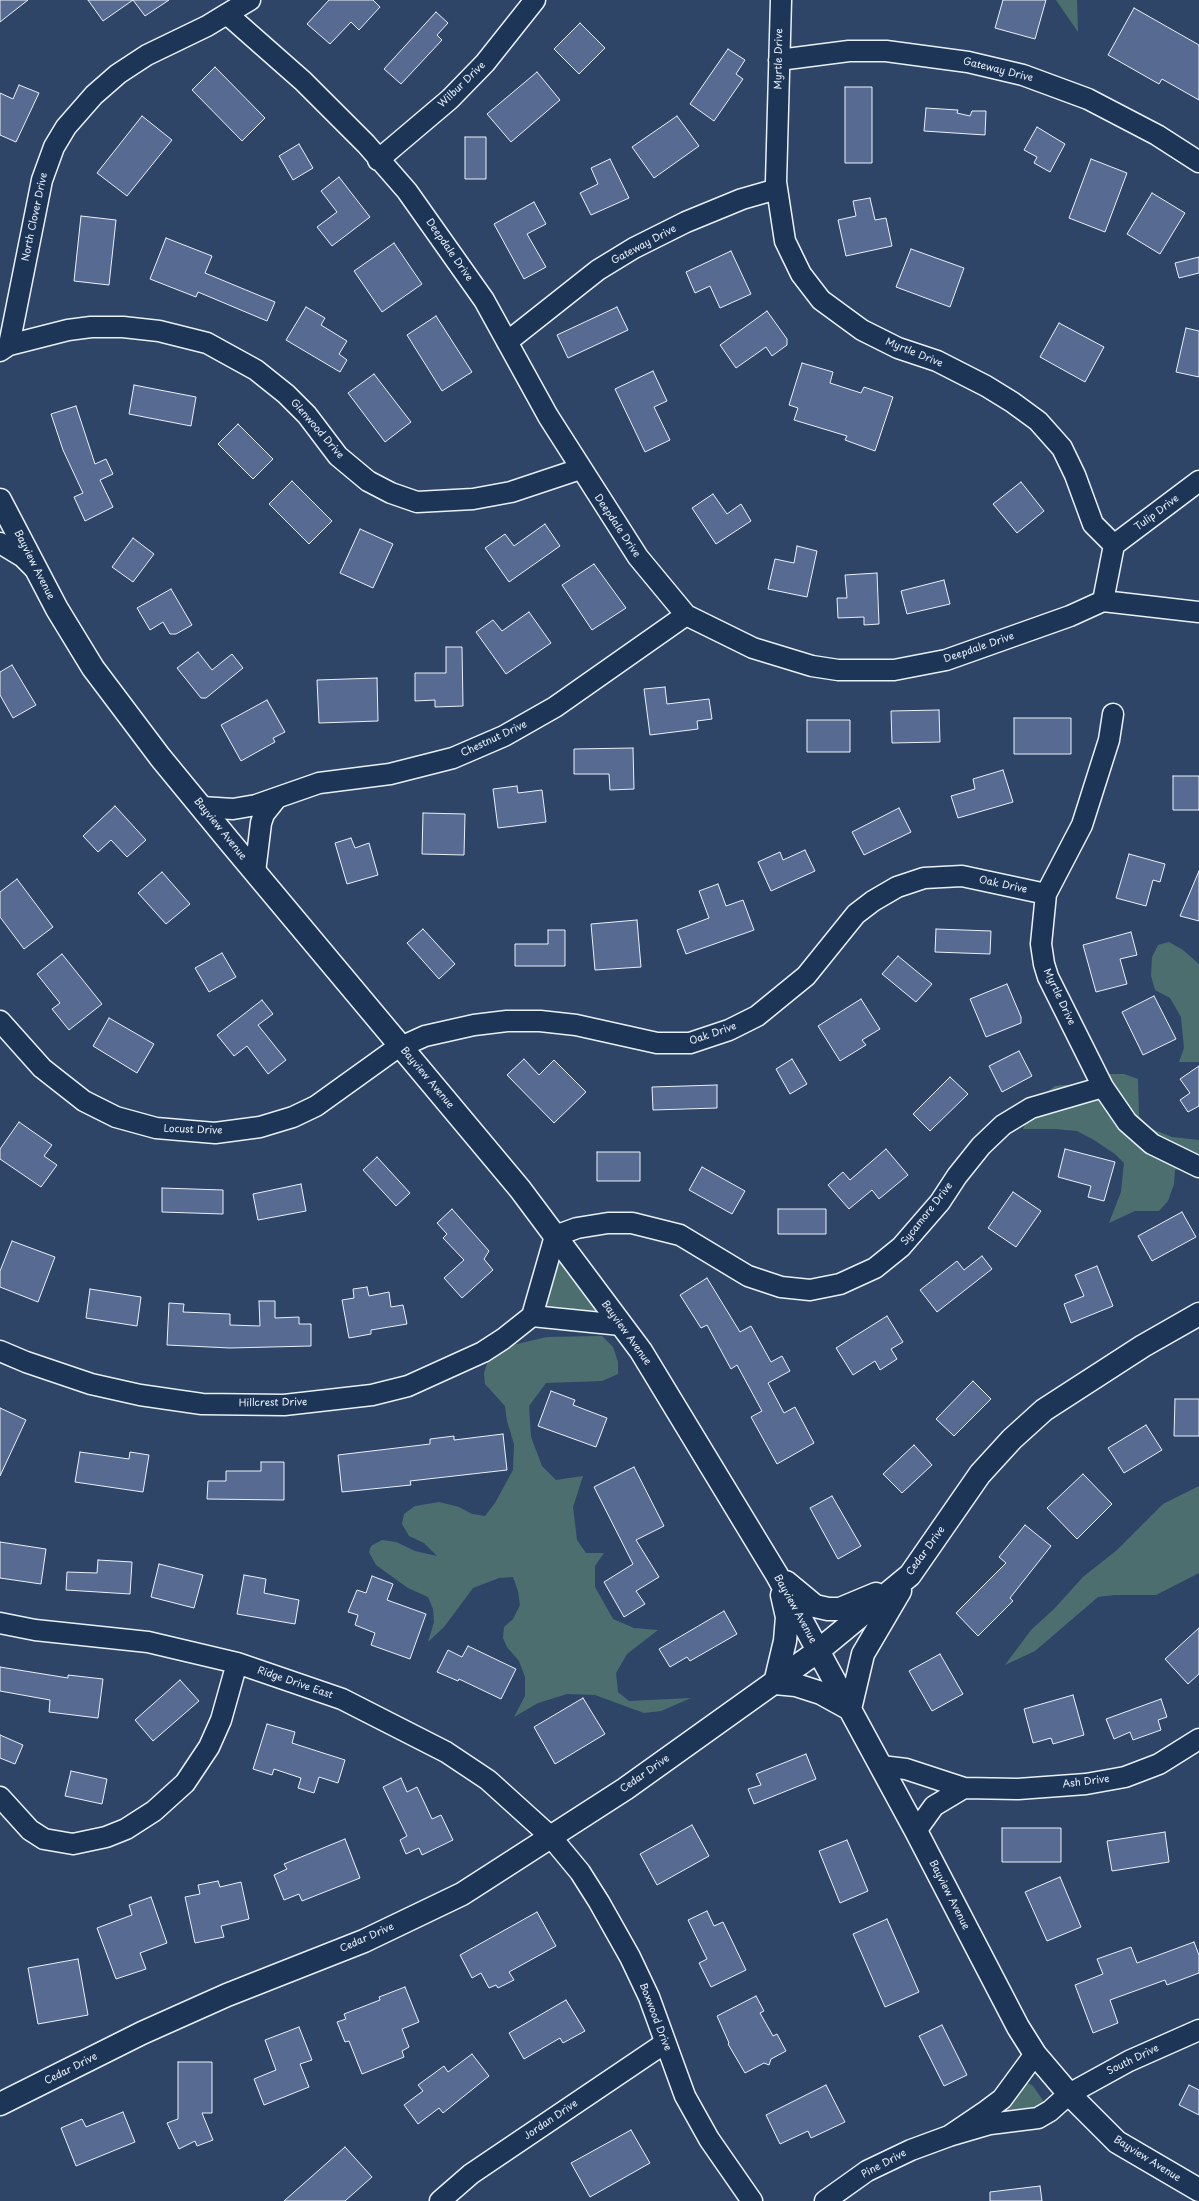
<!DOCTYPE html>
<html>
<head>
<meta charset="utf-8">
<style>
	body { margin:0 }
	canvas { display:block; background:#2e4568 }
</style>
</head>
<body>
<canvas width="1199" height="2201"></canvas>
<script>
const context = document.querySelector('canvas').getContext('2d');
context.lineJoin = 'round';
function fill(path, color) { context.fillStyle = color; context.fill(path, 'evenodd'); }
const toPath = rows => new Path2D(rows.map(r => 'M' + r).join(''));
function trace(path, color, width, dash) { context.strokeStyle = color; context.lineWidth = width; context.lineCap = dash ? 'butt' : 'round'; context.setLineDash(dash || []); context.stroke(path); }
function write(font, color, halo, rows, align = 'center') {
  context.font = font + ' "Playpen Sans",sans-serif'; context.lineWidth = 4; context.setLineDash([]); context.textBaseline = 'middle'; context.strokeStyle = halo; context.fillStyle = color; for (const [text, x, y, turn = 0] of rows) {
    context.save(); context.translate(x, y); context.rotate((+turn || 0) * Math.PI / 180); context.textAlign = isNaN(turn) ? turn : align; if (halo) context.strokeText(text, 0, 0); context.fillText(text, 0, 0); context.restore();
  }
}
fill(toPath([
	[1056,0,1077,0,1078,32],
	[1169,942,1183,950,1199,964,1199,1062,1179,1062,1184,1048,1181,1017,1170,998,1155,990,1151,976,1152,957,1158,945],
	[1108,1074,1124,1074,1138,1079,1139,1116,1147,1127,1172,1137,1199,1140,1199,1161,1175,1170,1174,1184,1168,1201,1159,1211,1135,1211,1109,1223,1121,1192,1124,1163,1115,1154,1094,1140,1077,1131,1055,1129,1023,1129,1035,1101,1055,1086,1087,1083],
	[556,1244,614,1321,536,1313],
	[602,1336,613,1347,618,1362,618,1374,602,1381,546,1383,529,1406,531,1437,542,1466,556,1480,583,1476,573,1507,577,1540,586,1553,604,1553,595,1566,595,1587,613,1619,634,1628,658,1630,627,1654,616,1673,618,1692,629,1701,691,1698,661,1711,644,1713,595,1695,567,1694,538,1703,514,1717,525,1696,525,1677,519,1661,507,1647,503,1638,504,1627,513,1619,520,1605,518,1591,513,1577,499,1578,473,1588,444,1627,428,1642,434,1622,433,1609,428,1597,408,1588,376,1565,369,1552,371,1546,382,1540,396,1542,415,1551,437,1556,424,1543,409,1536,402,1524,404,1514,415,1506,439,1502,459,1507,472,1514,485,1516,495,1503,513,1470,514,1444,507,1421,505,1406,485,1384,484,1373,489,1357,500,1348,547,1337],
	[1199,1486,1199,1573,1156,1595,1114,1595,1098,1597,1035,1651,1005,1665,1031,1630,1054,1609,1083,1577,1117,1550,1163,1504],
	[1028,2083,1033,2086,1044,2102,1045,2107,1003,2113,1003,2109,1023,2084]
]), '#4d6e6e');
const building = toPath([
	[0,0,28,0,0,22,0,0],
	[88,0,133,0,103,21,88,0],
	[133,0,169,0,145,16,133,0],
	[329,0,373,0,380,7,359,30,351,22,330,44,307,24,329,0],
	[1003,0,1046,0,1035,39,995,28,1003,0],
	[1134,8,1199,45,1199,100,1162,79,1159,84,1108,55,1134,8],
	[436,12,448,23,437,35,442,40,401,84,384,69,436,12],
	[580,23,605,48,579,74,554,49,580,23],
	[728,49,745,60,736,74,743,79,714,121,690,104,728,49],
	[215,67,265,118,242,141,192,90,215,67],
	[537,72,560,100,511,142,487,114,537,72],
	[19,85,39,93,16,142,0,135,0,93,13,99,19,85],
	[845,87,872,87,872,163,845,163,845,87],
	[926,108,958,110,957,113,970,116,972,111,986,111,985,135,924,131,926,108],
	[142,116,172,140,127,196,97,173,142,116],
	[677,116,699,146,654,178,632,147,677,116],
	[1037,127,1065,144,1050,172,1034,163,1037,157,1024,150,1037,127],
	[465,137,486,137,486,179,465,179,465,137],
	[299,144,313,168,293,180,279,156,299,144],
	[610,159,629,198,591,215,580,193,598,184,591,168,610,159],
	[1091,159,1127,173,1105,232,1069,218,1091,159],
	[339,177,370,217,332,246,317,227,337,212,321,191,339,177],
	[1152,193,1185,213,1160,254,1127,234,1152,193],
	[870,198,875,220,886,218,892,246,846,256,838,220,856,216,853,201,870,198],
	[534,202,546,224,527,234,546,267,524,279,494,224,534,202],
	[81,216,116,220,109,285,74,281,81,216],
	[166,238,212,256,205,273,275,302,267,321,198,292,196,297,150,279,166,238],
	[394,243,422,284,382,312,354,271,394,243],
	[911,249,964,268,950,307,896,287,911,249],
	[731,251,751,294,720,308,710,286,695,293,686,272,731,251],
	[1199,257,1199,273,1179,278,1175,263,1199,257],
	[306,307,325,318,321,325,347,341,339,354,347,360,340,372,286,340,306,307],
	[617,307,628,330,568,358,557,335,617,307],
	[767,311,787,339,787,345,772,356,766,347,736,368,720,345,767,311],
	[436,316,472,372,442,391,407,335,436,316],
	[1059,323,1104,347,1085,382,1040,357,1059,323],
	[1186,328,1199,331,1199,377,1176,372,1186,328],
	[802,363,833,372,830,383,861,393,864,387,893,397,875,451,845,440,847,436,794,420,798,408,789,405,802,363],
	[653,371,667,401,654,407,670,440,645,452,615,389,653,371],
	[374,374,411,422,385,442,348,393,374,374],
	[134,385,196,397,191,426,129,414,134,385],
	[76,406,95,464,106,459,113,474,100,480,113,507,85,521,74,497,83,493,63,450,51,414,76,406],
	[238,424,273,459,253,479,218,444,238,424],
	[292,481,332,521,309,544,269,504,292,481],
	[1021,482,1044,511,1017,533,993,504,1021,482],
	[713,494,727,514,741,504,751,521,716,544,692,508,713,494],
	[545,524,560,546,509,582,485,548,505,534,514,546,545,524],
	[360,529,393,544,373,588,340,573,360,529],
	[133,538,154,554,133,582,112,567,133,538],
	[797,546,817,551,807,597,768,589,775,559,794,563,797,546],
	[594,564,626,608,592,630,562,585,594,564],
	[877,573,879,624,864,625,864,617,838,618,837,598,847,598,845,575,877,573],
	[944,580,950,604,907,614,901,591,944,580],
	[171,589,192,625,176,634,170,634,163,622,150,630,137,608,171,589],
	[529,612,551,643,506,674,476,632,493,620,502,631,529,612],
	[446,647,462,647,463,706,435,707,435,700,415,701,415,673,446,673,446,647],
	[198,652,212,670,232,654,243,668,206,698,201,698,177,668,198,652],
	[12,665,36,705,13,718,0,695,0,672,12,665],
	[377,678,378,721,319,723,317,680,377,678],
	[665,687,667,704,709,699,712,719,697,721,698,729,650,735,644,689,665,687],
	[267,700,285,732,273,738,275,742,241,761,221,725,267,700],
	[939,710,940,742,892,743,891,711,939,710],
	[1014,718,1071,718,1071,754,1014,754,1014,718],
	[807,720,850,720,850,752,807,752,807,720],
	[633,748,634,789,610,790,609,774,574,774,574,749,633,748],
	[1003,770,1013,802,958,818,951,796,975,789,973,779,1003,770],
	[1173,776,1199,776,1199,810,1173,810,1173,776],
	[517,786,518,793,542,790,546,822,498,828,493,789,517,786],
	[115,806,146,840,127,857,111,840,98,852,83,836,115,806],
	[899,808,911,832,864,855,852,832,899,808],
	[423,813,465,814,464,855,422,854,423,813],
	[351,838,355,848,369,843,378,875,347,884,335,843,351,838],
	[805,850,815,871,771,891,758,862,780,852,783,860,805,850],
	[1129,854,1165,864,1160,882,1153,880,1146,906,1116,898,1129,854],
	[1199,871,1199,921,1180,916,1199,871],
	[162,872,190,904,166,924,138,893,162,872],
	[17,879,53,927,24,949,0,917,0,892,17,879],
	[718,884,726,906,743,900,754,930,686,954,677,930,709,918,699,891,718,884],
	[637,920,641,967,595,970,591,924,637,920],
	[423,929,455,964,439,979,407,943,423,929],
	[936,929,991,931,990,954,935,952,936,929],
	[548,930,565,930,565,966,515,966,515,944,548,944,548,930],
	[1131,932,1137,955,1120,959,1127,984,1096,992,1083,945,1131,932],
	[222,953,236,977,209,992,195,968,222,953],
	[62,954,102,1004,69,1030,52,1009,60,1003,37,974,62,954],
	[898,956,932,984,916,1002,882,974,898,956],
	[1007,984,1021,1017,1021,1023,986,1037,970,999,1007,984],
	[1154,996,1176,1039,1143,1055,1122,1012,1154,996],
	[861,999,880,1029,862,1040,866,1045,840,1061,818,1026,861,999],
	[262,1000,273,1014,258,1025,286,1060,268,1074,247,1046,234,1056,217,1035,262,1000],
	[109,1018,154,1044,137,1073,93,1046,109,1018],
	[1019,1051,1032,1076,1002,1092,989,1066,1019,1051],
	[524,1059,539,1075,554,1060,586,1092,554,1123,507,1075,524,1059],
	[792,1059,807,1084,790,1094,776,1069,792,1059],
	[1199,1066,1199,1106,1188,1112,1180,1100,1190,1093,1180,1079,1199,1066],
	[950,1077,968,1094,930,1131,913,1114,950,1077],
	[717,1085,717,1108,653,1110,652,1087,717,1085],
	[19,1122,52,1145,44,1156,57,1165,41,1187,0,1159,0,1149,19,1122],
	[886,1149,908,1175,879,1199,872,1190,849,1209,828,1185,843,1172,850,1180,886,1149],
	[1065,1149,1115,1162,1104,1201,1088,1197,1091,1186,1058,1177,1065,1149],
	[597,1152,640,1152,640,1181,597,1181,597,1152],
	[377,1157,410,1193,396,1206,363,1170,377,1157],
	[702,1167,745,1191,732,1214,689,1190,702,1167],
	[301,1184,306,1211,258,1220,253,1194,301,1184],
	[162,1188,223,1190,223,1214,162,1212,162,1188],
	[1013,1192,1041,1211,1016,1247,988,1228,1013,1192],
	[452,1209,489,1251,484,1259,493,1270,462,1298,444,1278,464,1260,443,1238,447,1234,437,1223,452,1209],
	[778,1209,826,1209,826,1234,778,1234,778,1209],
	[1182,1212,1196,1237,1152,1261,1138,1236,1182,1212],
	[12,1241,55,1257,38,1302,0,1287,0,1271,12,1241],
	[982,1256,992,1269,937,1312,920,1290,957,1261,964,1270,982,1256],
	[1097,1266,1113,1306,1071,1323,1064,1304,1084,1296,1075,1275,1097,1266],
	[707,1278,740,1332,751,1326,771,1362,782,1356,790,1371,768,1383,784,1413,795,1407,814,1443,777,1464,751,1417,762,1411,737,1365,731,1369,707,1325,701,1328,680,1295,707,1278],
	[367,1287,369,1296,389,1292,391,1307,403,1305,407,1324,371,1330,371,1334,349,1338,342,1300,354,1298,353,1289,367,1287],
	[90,1289,141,1297,137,1326,86,1318,90,1289],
	[259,1301,275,1301,275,1318,299,1317,299,1324,311,1324,311,1346,230,1348,167,1345,169,1303,184,1304,183,1312,230,1314,230,1325,260,1326,259,1301],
	[887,1316,903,1342,891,1349,897,1359,880,1370,875,1361,853,1375,836,1348,887,1316],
	[973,1381,991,1399,954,1436,936,1419,973,1381],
	[551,1391,575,1400,573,1405,607,1418,596,1447,538,1426,551,1391],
	[1175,1399,1199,1399,1199,1436,1174,1436,1175,1399],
	[0,1408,26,1420,0,1476,0,1408],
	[1146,1425,1162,1450,1124,1473,1108,1448,1146,1425],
	[503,1434,507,1470,410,1481,411,1485,342,1492,338,1455,430,1444,430,1439,454,1436,454,1440,503,1434],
	[914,1445,932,1465,902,1493,883,1474,914,1445],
	[80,1452,129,1459,130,1452,149,1455,143,1492,75,1482,80,1452],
	[261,1462,284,1462,284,1500,207,1499,208,1481,226,1481,226,1471,261,1471,261,1462],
	[634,1467,664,1526,636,1540,659,1577,636,1591,645,1604,624,1617,604,1582,633,1564,594,1487,634,1467],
	[1083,1474,1112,1504,1077,1539,1047,1508,1083,1474],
	[832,1496,861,1546,838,1559,810,1508,832,1496],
	[1025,1525,1051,1546,1010,1598,1013,1601,978,1636,956,1613,1006,1563,999,1557,1025,1525],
	[0,1542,46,1549,41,1584,0,1578,0,1542],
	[98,1560,132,1562,130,1594,66,1590,67,1572,97,1573,98,1560],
	[159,1564,203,1575,194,1608,151,1597,159,1564],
	[244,1575,266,1579,264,1593,299,1600,295,1624,237,1614,244,1575],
	[372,1576,393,1584,387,1600,426,1614,410,1659,371,1645,375,1633,355,1625,358,1615,348,1612,357,1590,366,1593,372,1576],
	[724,1611,737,1634,690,1661,687,1657,670,1667,659,1649,724,1611],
	[1199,1628,1199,1674,1188,1684,1165,1659,1199,1628],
	[468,1646,516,1669,501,1699,459,1679,458,1681,437,1672,448,1650,462,1657,468,1646],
	[940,1654,963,1694,932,1711,909,1671,940,1654],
	[0,1667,68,1678,68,1675,103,1679,98,1718,49,1712,50,1700,0,1691,0,1667],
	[180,1680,199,1701,153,1741,135,1720,180,1680],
	[1073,1695,1084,1735,1053,1744,1051,1738,1033,1743,1024,1709,1073,1695],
	[583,1698,605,1734,555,1764,534,1727,583,1698],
	[1161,1699,1167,1717,1158,1720,1161,1730,1133,1740,1130,1732,1114,1739,1106,1719,1161,1699],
	[267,1724,295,1732,292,1743,345,1760,338,1783,319,1777,314,1793,298,1788,301,1778,274,1769,272,1775,253,1769,267,1724],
	[0,1735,23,1745,15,1764,0,1758,0,1735],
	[806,1754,816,1779,754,1804,748,1789,761,1785,756,1774,806,1754],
	[71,1771,107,1779,102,1804,65,1796,71,1771],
	[401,1778,407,1792,417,1787,432,1819,441,1815,453,1840,422,1855,419,1848,406,1854,400,1840,407,1836,383,1787,401,1778],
	[692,1825,709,1856,657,1885,640,1854,692,1825],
	[1002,1828,1061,1828,1061,1862,1002,1862,1002,1828],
	[1165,1832,1169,1862,1112,1871,1107,1841,1165,1832],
	[345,1839,360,1878,302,1901,299,1894,284,1900,274,1875,287,1869,284,1864,345,1839],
	[847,1840,868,1891,840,1903,819,1851,847,1840],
	[1060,1877,1081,1927,1047,1941,1025,1892,1060,1877],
	[218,1881,220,1887,241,1882,249,1919,221,1926,224,1937,195,1943,185,1897,200,1894,198,1885,218,1881],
	[151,1897,167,1943,140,1953,146,1969,116,1979,97,1928,132,1915,129,1905,151,1897],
	[707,1911,714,1926,723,1922,746,1970,711,1987,699,1963,707,1959,688,1920,707,1911],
	[537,1912,556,1946,509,1972,514,1980,498,1988,496,1985,489,1988,481,1973,472,1978,460,1955,537,1912],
	[887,1919,919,1992,885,2007,853,1934,887,1919],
	[1194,1942,1199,1955,1199,1973,1167,1985,1165,1980,1110,2000,1118,2023,1093,2033,1075,1985,1103,1974,1097,1959,1131,1947,1137,1963,1194,1942],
	[78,1959,88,2015,38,2024,28,1968,78,1959],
	[405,1987,419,2022,402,2029,409,2047,402,2051,404,2057,362,2074,349,2041,345,2042,337,2022,346,2019,344,2014,380,2000,379,1997,405,1987],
	[756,1996,764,2011,760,2013,773,2036,777,2034,786,2051,771,2059,769,2065,764,2063,745,2073,728,2044,729,2043,717,2016,756,1996],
	[566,2000,585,2031,563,2043,560,2038,524,2059,509,2033,566,2000],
	[942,2025,967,2075,944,2086,919,2036,942,2025],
	[299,2027,312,2060,300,2064,309,2087,264,2105,254,2079,276,2070,265,2040,299,2027],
	[472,2054,489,2076,443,2113,439,2108,418,2124,404,2105,423,2091,418,2085,444,2066,448,2072,472,2054],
	[178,2062,212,2062,212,2113,202,2113,213,2140,197,2146,195,2141,179,2149,167,2123,178,2119,178,2062],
	[826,2085,845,2122,811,2138,808,2131,780,2144,766,2115,826,2085],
	[1189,2085,1199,2090,1199,2115,1179,2105,1189,2085],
	[123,2112,135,2142,76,2166,61,2128,82,2119,86,2127,123,2112],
	[631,2130,650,2163,590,2197,571,2163,631,2130],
	[345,2147,372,2177,345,2201,284,2201,345,2147],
	[1040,2186,1042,2201,990,2201,990,2192,1040,2186]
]);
fill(building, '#576a91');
trace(building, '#e8f1f8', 1);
const street = toPath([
	[781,0,776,182,785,241,801,274,821,300,862,330,898,348,937,361,986,386,1012,402,1038,421,1062,448,1075,475,1093,524,1114,545],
	[227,14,303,81,366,144,407,191,484,300,548,416,638,557,686,615,753,648,812,666,838,670,894,670,946,660,1070,616,1103,601,1199,612],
	[779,60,849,51,886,51,968,62,1023,75,1088,99,1157,135,1199,162],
	[378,160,450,99,485,63,535,0],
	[507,342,598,270,634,248,686,222,742,199,777,189],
	[9,345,42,180,54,147,66,127,94,95,118,74,147,55,207,26,250,0],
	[0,351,9,345,68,330,91,327,123,327,159,331,207,343,256,370,286,394,307,415,338,456,368,481,391,493,417,502,473,499,511,492,580,469],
	[0,543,23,557,35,569],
	[1114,545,1199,481],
	[1103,601,1114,545],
	[1113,714,1109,740,1082,825,1046,894,1041,944,1044,964,1048,977,1103,1087,1127,1122,1152,1144,1199,1167],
	[201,807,233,809,256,805,319,783,390,774,453,758,504,736,555,707,686,615],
	[255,872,261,823,264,814,276,799],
	[0,1021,42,1068,84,1101,116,1117,156,1128,215,1133,260,1127,293,1117,316,1106,394,1050,425,1036,474,1025,507,1021,540,1021,576,1025,657,1043,690,1043,729,1030,757,1016,806,976,856,914,873,901,897,887,924,878,962,876,1046,894],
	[532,1316,621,1325],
	[0,1351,26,1362,91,1384,140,1395,202,1404,284,1405,372,1395,408,1386,483,1352,503,1339,532,1316,555,1236,577,1228,608,1223,632,1223,680,1235,748,1276,781,1287,810,1290,840,1284,875,1268,901,1247,940,1202,957,1176,981,1146,1003,1125,1031,1108,1103,1087],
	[0,1623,35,1630,148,1642,237,1663,342,1699,446,1752,488,1780,551,1837,580,1872,599,1902,630,1957,649,1997,685,2096,709,2139,752,2201],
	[881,1766,906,1769,964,1788,1018,1789,1086,1784,1125,1777,1159,1764,1199,1739],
	[0,1797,30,1830,44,1839,73,1844,106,1837,126,1829,154,1811,185,1783,209,1747,221,1720,237,1663],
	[916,1831,934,1806,964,1788],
	[949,2136,990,2124,1038,2118,1050,2111,1069,2094,1129,2061,1199,2030],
	[440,2201,471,2174,665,2043],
	[825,2201,867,2171,911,2150,949,2136,986,2111,1002,2099,1035,2054]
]);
const secondary = toPath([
	[0,500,57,609,93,668,160,757,229,841,520,1189,641,1351,777,1575,916,1831,1018,2027,1035,2054,1069,2094,1117,2142,1199,2190],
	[786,1582,815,1606,828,1609,840,1609,876,1594],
	[782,1595,787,1617,785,1641,775,1683,796,1685,821,1693,850,1709,863,1654,900,1591],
	[0,2104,142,2033,227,1995,364,1941,462,1894,625,1789,818,1651,910,1575,980,1474,1012,1439,1044,1410,1143,1346,1199,1314]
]);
trace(street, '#e8f1f8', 23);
trace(secondary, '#e8f1f8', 25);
trace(street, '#1d3557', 20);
trace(secondary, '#1d3557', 22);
write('10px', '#e8f1f8', '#1d3557', [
	["Myrtle Drive",779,59,-89],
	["Gateway Drive",998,70,14],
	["Wilbur Drive",462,85,-44],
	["North Clover Drive",35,217,-78],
	["Gateway Drive",644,245,-28],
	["Deepdale Drive",449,250,55],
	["Myrtle Drive",914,353,22],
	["Glenwood Drive",317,429,49],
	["Tulip Drive",1157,513,-37],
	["Deepdale Drive",617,526,56],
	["Bayview Avenue",34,565,63],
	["Deepdale Drive",979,648,-19],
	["Chestnut Drive",494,739,-25],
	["Bayview Avenue",220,829,51],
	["Oak Drive",1003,885,12],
	["Myrtle Drive",1059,997,65],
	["Oak Drive",713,1034,-19],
	["Bayview Avenue",427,1078,50],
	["Locust Drive",193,1130,2],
	["Sycamore Drive",927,1214,-52],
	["Bayview Avenue",626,1333,54],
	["Hillcrest Drive",273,1403,-1],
	["Cedar Drive",926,1551,-54],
	["Bayview Avenue",795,1609,61],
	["Ridge Drive East",295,1683,19],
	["Cedar Drive",645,1774,-35],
	["Ash Drive",1086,1782,-7],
	["Bayview Avenue",949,1895,63],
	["Cedar Drive",367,1938,-24],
	["Boxwood Drive",655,2017,69],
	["South Drive",1133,2060,-26],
	["Cedar Drive",71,2069,-27],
	["Jordan Drive",551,2120,-34],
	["Bayview Avenue",1147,2159,32],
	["Pine Drive",884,2164,-28]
]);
</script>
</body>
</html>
